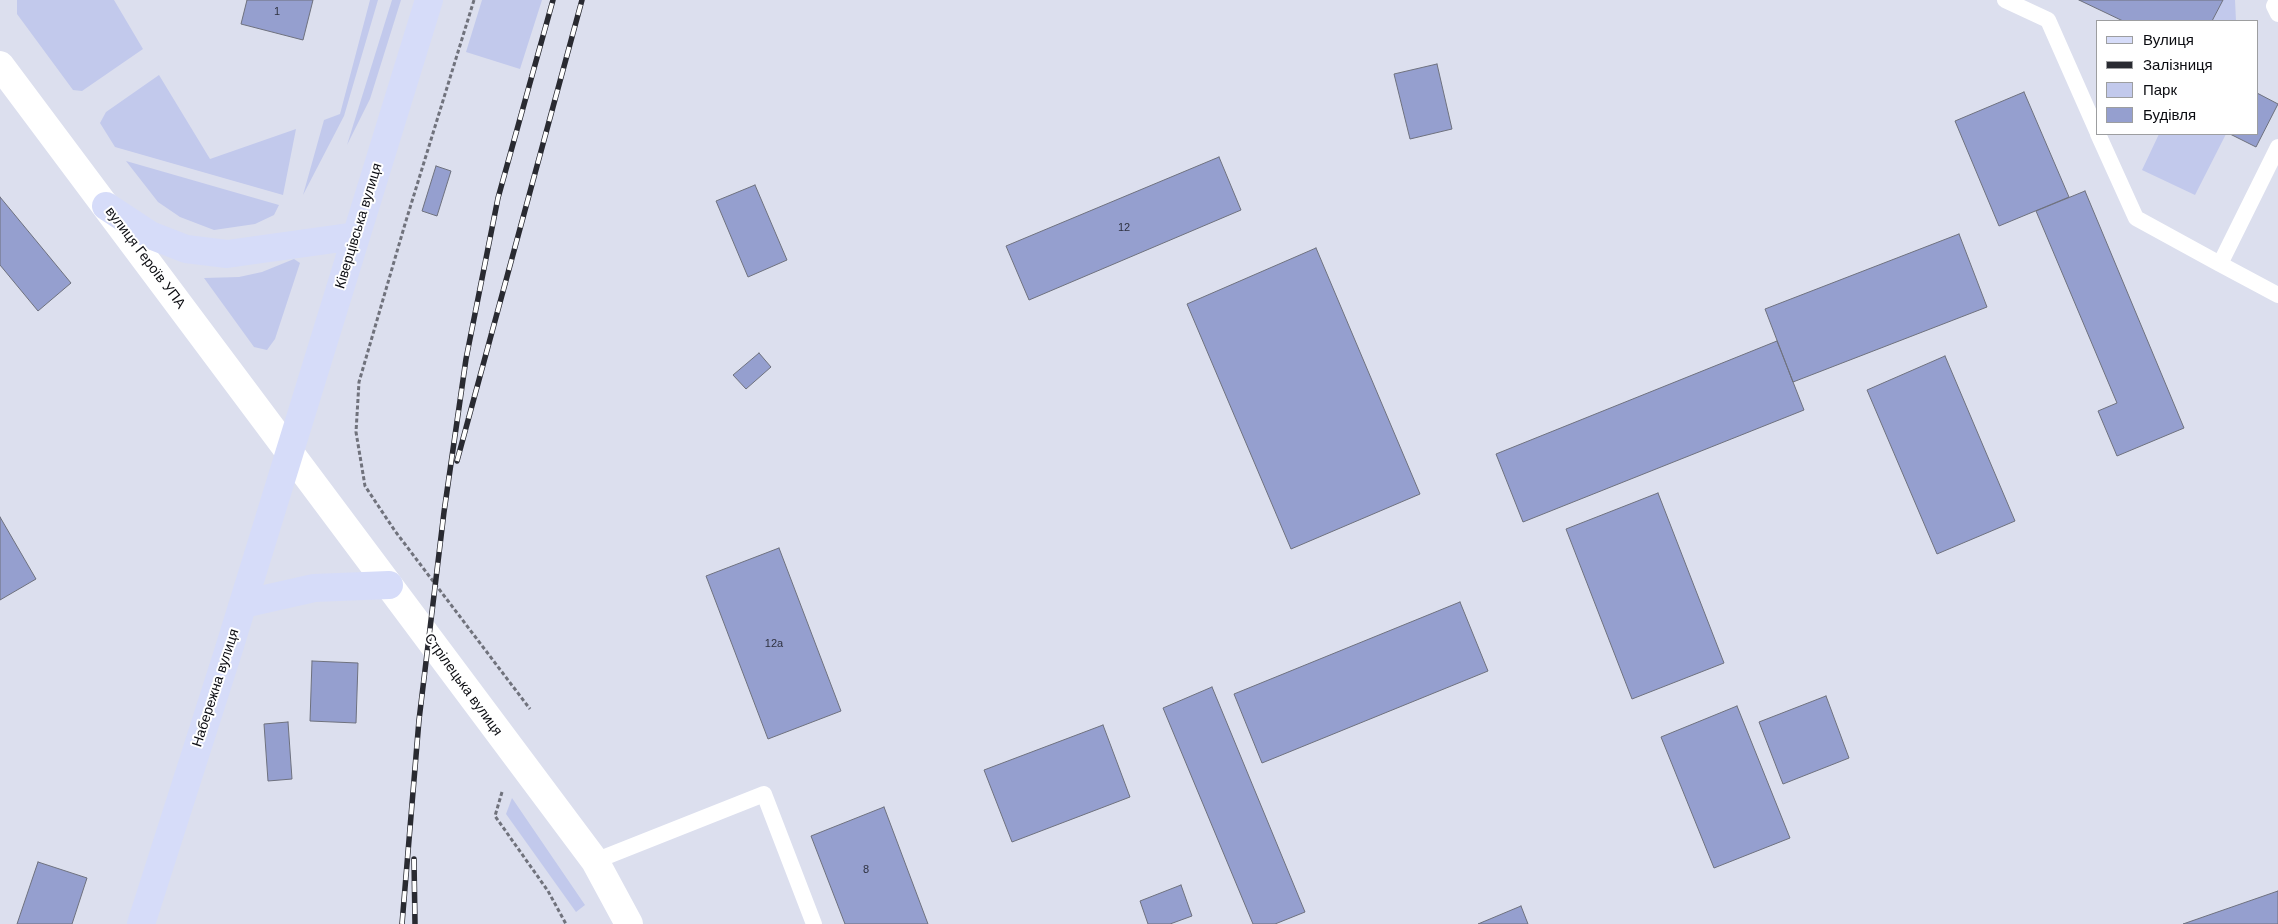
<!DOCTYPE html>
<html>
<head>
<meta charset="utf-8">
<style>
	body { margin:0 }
	#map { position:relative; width:2278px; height:924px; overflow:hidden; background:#dcdfee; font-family:Helvetica,sans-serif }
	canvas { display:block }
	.legend { position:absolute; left:2096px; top:20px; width:162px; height:115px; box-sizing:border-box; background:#fff; border:1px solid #9d9ea0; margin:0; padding:6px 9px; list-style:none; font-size:15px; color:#0b0c11 }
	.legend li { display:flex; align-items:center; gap:10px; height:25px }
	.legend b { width:25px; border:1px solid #9d9ea0 }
</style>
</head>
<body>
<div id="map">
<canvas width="2278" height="924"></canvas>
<ul class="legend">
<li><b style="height:6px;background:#d6dcf9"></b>Вулиця</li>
<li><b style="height:6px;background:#292a31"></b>Залізниця</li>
<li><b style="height:14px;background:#c2c9ec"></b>Парк</li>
<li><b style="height:14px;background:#959fcf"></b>Будівля</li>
</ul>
</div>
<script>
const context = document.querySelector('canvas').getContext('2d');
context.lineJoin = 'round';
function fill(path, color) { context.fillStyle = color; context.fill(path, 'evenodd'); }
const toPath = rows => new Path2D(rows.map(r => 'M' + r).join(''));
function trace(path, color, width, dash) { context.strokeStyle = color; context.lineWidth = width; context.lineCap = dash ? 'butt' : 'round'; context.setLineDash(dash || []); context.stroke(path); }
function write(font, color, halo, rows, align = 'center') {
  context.font = font + ' Helvetica,sans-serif'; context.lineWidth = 4; context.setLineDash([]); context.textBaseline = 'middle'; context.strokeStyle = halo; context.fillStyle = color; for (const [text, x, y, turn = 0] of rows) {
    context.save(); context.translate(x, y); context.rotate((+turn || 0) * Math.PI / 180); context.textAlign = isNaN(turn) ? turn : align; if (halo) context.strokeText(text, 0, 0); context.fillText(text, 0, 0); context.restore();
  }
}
fill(toPath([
	[17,0,114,0,143,49,82,91,73,90,17,14],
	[370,0,378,0,344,116,303,195,324,120,340,114],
	[392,0,401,0,370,99,347,145],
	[482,0,542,0,520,69,466,52],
	[2223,0,2235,0,2236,21,2212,21],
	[159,75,210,159,296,129,283,195,115,147,100,123,106,112],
	[2159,134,2226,134,2195,195,2142,170],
	[126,161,279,205,274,215,255,224,214,230,180,217,158,202],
	[294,259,300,263,275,339,267,350,254,347,204,278,239,277,262,272],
	[512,798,585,905,576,912,506,814]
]), '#c2c9ec');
const building = toPath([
	[247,0,313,0,303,40,241,24,247,0],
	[2079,0,2223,0,2212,21,2123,21,2079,0],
	[1437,64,1452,129,1410,139,1394,74,1437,64],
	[2024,92,2069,197,1999,226,1955,121,2024,92],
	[2257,93,2278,104,2256,147,2230,134,2257,134,2257,93],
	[1219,157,1241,210,1029,300,1006,246,1219,157],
	[436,166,451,171,437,216,422,211,436,166],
	[755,185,787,260,748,277,716,201,755,185],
	[2085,191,2184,428,2117,456,2098,411,2117,403,2036,211,2085,191],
	[0,197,71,283,38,311,0,265,0,197],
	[1959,234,1987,307,1793,382,1765,309,1959,234],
	[1316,248,1420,494,1291,549,1187,304,1316,248],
	[1777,341,1804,410,1523,522,1496,454,1777,341],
	[759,353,771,367,746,389,733,375,759,353],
	[1945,356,2015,521,1937,554,1867,390,1945,356],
	[1658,493,1724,663,1632,699,1566,529,1658,493],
	[0,517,36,579,0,600,0,517],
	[779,548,841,711,768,739,706,576,779,548],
	[1460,602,1488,671,1262,763,1234,694,1460,602],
	[312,661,358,663,356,723,310,721,312,661],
	[1212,687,1305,912,1275,924,1253,924,1163,708,1212,687],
	[1826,696,1849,758,1783,784,1759,722,1826,696],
	[1737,706,1790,838,1714,868,1661,737,1737,706],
	[288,722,292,779,268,781,264,724,288,722],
	[1103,725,1130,797,1012,842,984,770,1103,725],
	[884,807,928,924,845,924,811,836,884,807],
	[38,862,87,878,72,924,17,924,38,862],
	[1181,885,1192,916,1170,924,1148,924,1140,901,1181,885],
	[2278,891,2278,924,2183,924,2278,891],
	[1521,906,1528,924,1478,924,1521,906]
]);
fill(building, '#959fcf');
trace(building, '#6e717e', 1);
trace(toPath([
	[474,0,405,224,359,382,356,432,365,486,395,531,530,709],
	[502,792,495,816,548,891,566,924]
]), '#70727c', 3, [4, 2.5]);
trace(toPath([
	[2005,0,2048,20,2097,131],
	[2277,0,2274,6,2278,14],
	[2098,134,2136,218,2220,264,2278,147],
	[2220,264,2278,295],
	[595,861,764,794,814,924]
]), '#fff', 16);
trace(toPath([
	[0,65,595,861,629,924]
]), '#fff', 28);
trace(toPath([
	[106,206,150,235,186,249,227,254,356,236],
	[243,604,314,588,389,585],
	[141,924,228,652,429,0]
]), '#d6dcf9', 28);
const rail = toPath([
	[457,461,582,0],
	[414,859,415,924],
	[402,924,419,720,444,512,466,359,498,198,553,0]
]);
trace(rail, '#292a31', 5.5);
trace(rail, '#fff', 4, [11]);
write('11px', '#2e3140', null, [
	["1",277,12],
	["12",1124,228],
	["12а",774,644],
	["8",866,870]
]);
write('14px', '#0b0c11', '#fff', [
	["Ківерцівська вулиця",359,226,-73],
	["вулиця Героїв УПА",145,258,53],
	["Стрілецька вулиця",463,685,54],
	["Набережна вулиця",216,688,-72]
]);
</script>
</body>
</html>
